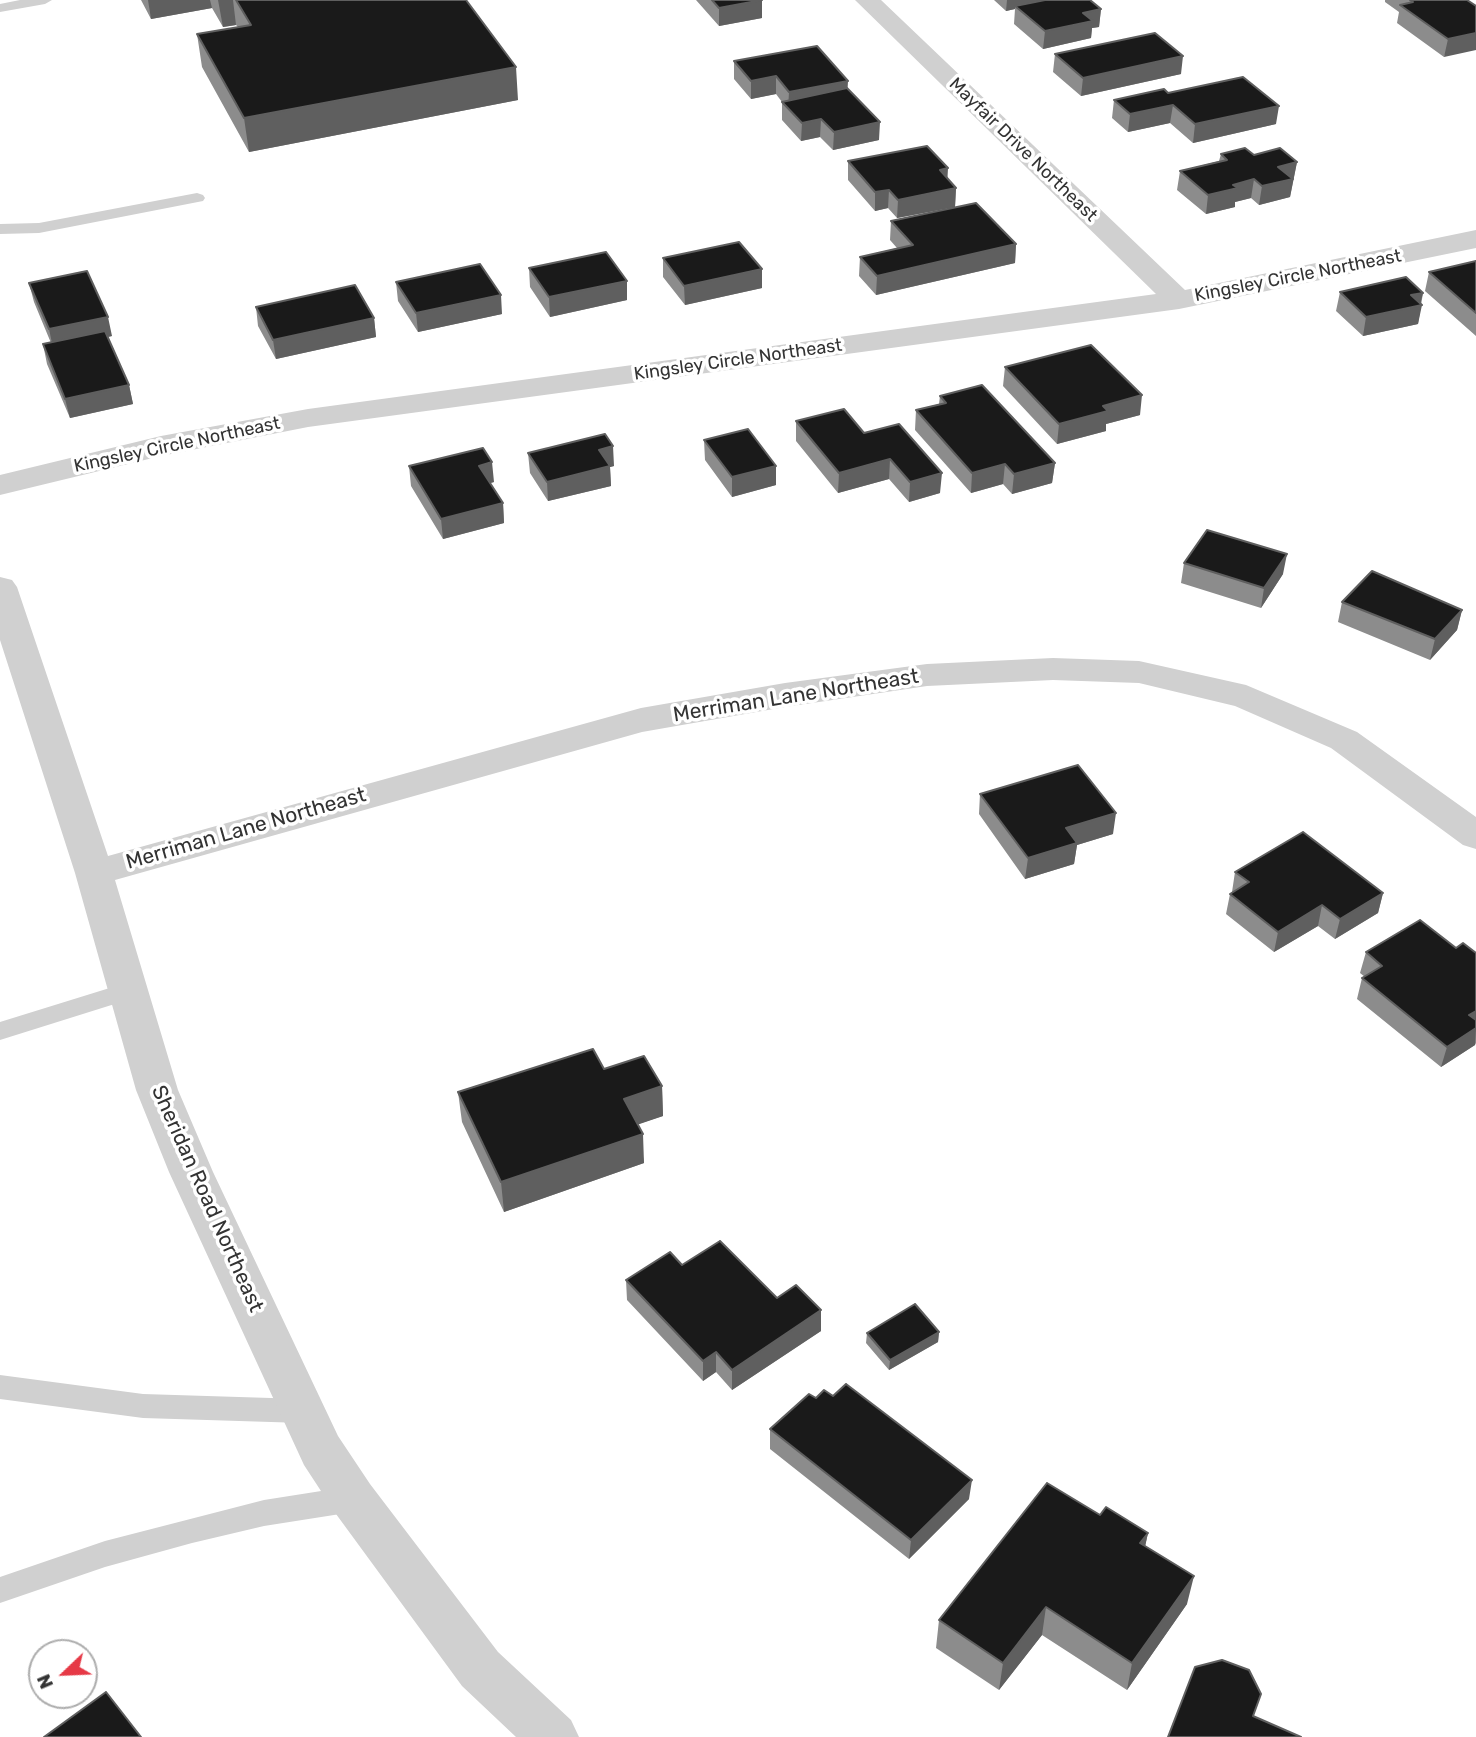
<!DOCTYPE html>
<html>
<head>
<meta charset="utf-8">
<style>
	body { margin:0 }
	#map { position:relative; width:1476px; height:1737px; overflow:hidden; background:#fff; font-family:Rubik,sans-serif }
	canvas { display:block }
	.north { position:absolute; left:28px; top:1639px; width:70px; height:70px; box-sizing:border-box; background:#fff; border:2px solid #adadad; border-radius:50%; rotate:247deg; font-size:19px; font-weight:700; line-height:28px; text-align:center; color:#333 }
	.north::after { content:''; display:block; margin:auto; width:24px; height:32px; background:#e63946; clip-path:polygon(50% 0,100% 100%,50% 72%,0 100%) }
</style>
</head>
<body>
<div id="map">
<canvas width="1476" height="1737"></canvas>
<div class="north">N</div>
</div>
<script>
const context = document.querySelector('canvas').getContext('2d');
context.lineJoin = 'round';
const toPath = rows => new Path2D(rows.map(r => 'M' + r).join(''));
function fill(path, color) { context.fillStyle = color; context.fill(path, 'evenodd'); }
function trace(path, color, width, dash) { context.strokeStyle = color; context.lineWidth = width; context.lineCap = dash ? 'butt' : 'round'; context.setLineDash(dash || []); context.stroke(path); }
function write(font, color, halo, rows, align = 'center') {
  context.font = font + ' Rubik,sans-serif'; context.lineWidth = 7; context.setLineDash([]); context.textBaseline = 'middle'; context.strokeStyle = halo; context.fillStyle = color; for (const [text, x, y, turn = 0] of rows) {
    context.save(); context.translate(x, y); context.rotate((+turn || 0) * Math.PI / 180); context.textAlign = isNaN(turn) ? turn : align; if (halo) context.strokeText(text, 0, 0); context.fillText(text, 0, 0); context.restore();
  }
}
fill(toPath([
	[20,0,52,0,45,4,0,12,0,4,20,0],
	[197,193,203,195,205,198,203,201,39,233,0,234,0,224,39,223,197,193],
	[129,982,137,985,141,991,137,997,0,1040,0,1022,129,982],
	[0,1375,143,1394,303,1399,313,1403,317,1411,313,1419,303,1423,143,1418,0,1399,0,1375],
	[353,1486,363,1490,367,1499,363,1508,353,1512,264,1526,192,1543,105,1567,0,1603,0,1577,105,1541,264,1500,353,1486]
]), '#d0d0d0');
fill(toPath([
	[855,0,881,0,1185,290,1476,230,1476,248,1179,309,308,427,161,456,0,495,0,475,161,436,308,409,1156,294,855,0],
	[0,577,12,580,17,587,108,856,641,708,785,683,927,664,1053,658,1139,661,1246,685,1357,732,1476,817,1476,849,1463,845,1331,748,1235,706,1139,683,1053,680,927,686,785,707,642,732,115,880,178,1090,213,1172,338,1436,370,1484,498,1652,571,1720,579,1737,516,1737,462,1686,336,1514,304,1465,169,1172,136,1090,75,873,0,640,0,577]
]), '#d0d0d0');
fill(toPath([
	[141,0,466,0,518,100,249,152,202,67,197,34,238,27,236,25,223,27,212,8,151,19],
	[696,0,762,0,762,18,719,26],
	[994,0,1090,0,1101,9,1099,27,1092,28,1091,38,1043,49,1014,24,1015,9,1006,11],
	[1385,0,1467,0,1444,57,1397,23,1399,12,1385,2],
	[1055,54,1181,74,1081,96,1053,72],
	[734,61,848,89,879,140,833,150,820,137,801,141,782,120,782,102,776,94,751,99,734,79],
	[1168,93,1276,124,1193,143,1170,123,1128,132,1112,118,1114,100],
	[1221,154,1254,155,1297,162,1290,197,1259,205,1251,198,1235,202,1235,207,1206,214,1177,190,1180,171,1219,161],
	[848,161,947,178,956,188,955,207,897,218,888,208,875,211,848,180],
	[891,221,1016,244,1015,263,876,295,859,276,860,257,897,248,890,240],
	[663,258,762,288,685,305,663,277],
	[1476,261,1476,336,1425,291,1429,272],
	[529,268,627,300,550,317,530,287],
	[396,282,502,314,418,332,398,301],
	[29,283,112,336,108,337,129,385,133,404,70,418,47,364,43,344,51,343,34,302],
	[1340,292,1423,293,1418,324,1363,336,1336,311],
	[256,307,374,318,376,337,276,359,258,326],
	[1005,367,1140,415,1106,424,1106,431,1057,444,1003,386],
	[940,396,1055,463,1052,483,1012,494,1003,484,971,493,915,430,916,410,939,404],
	[796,421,864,433,940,493,909,502,889,479,838,493,796,441],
	[704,440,776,466,776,485,732,497,705,460],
	[528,453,614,466,610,467,611,486,548,501,530,473],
	[409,466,494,482,490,483,503,503,504,523,443,539,411,486],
	[1184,563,1283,574,1261,608,1181,583],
	[1342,602,1462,610,1457,630,1430,660,1338,622],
	[980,794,1113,834,1077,845,1074,864,1025,879,979,814],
	[1235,872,1383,893,1378,913,1335,939,1318,926,1274,952,1226,914,1230,894,1232,892],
	[1456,948,1476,953,1476,1043,1475,1045,1441,1067,1357,999,1362,978,1365,977,1360,973,1366,952],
	[604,1069,662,1086,663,1116,638,1124,644,1163,504,1212,462,1122,458,1092],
	[682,1265,777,1298,821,1310,821,1331,732,1390,716,1372,703,1381,627,1300,626,1280],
	[939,1332,938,1342,889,1370,866,1343,867,1333],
	[770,1429,969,1499,909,1559,770,1449],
	[1100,1515,1148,1533,1145,1546,1187,1604,1127,1690,1042,1635,999,1690,936,1648,939,1620]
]), '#8c8c8c');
fill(toPath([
	[148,0,210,0,212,8,151,19],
	[218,0,233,0,236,25,223,27],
	[762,0,762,18,719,26,719,8],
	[1007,0,1064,0,1015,6,1015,9,1006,11],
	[1101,9,1099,27,1092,28,1091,38,1043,49,1045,31,1083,13],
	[1476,33,1476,50,1444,57,1448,39],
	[1183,56,1181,74,1081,96,1083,78],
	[516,67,518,100,249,152,244,118],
	[776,76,776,94,751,99,751,81],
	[848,81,847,99,788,110,789,92],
	[1173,105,1170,123,1128,132,1130,114],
	[1279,106,1276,124,1193,143,1195,124],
	[821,119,820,137,801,141,802,123],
	[880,122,879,140,833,150,834,132],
	[1297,162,1290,197,1259,205,1262,186,1278,167],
	[948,168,947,187,940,170],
	[1254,179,1251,198,1235,202,1235,207,1206,214,1208,195,1233,185],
	[956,188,955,207,897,218,898,200],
	[889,190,888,208,875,211,875,192],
	[1016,244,1015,263,876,295,877,276],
	[762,269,762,288,685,305,684,286],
	[627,281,627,300,550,317,549,297],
	[1423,293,1420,305,1422,305,1418,324,1363,336,1366,317,1411,295],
	[501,295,502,314,418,332,416,313],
	[108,317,112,336,53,348,49,329],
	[374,318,376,337,276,359,273,340],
	[129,385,133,404,70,418,65,399],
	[1142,395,1140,415,1106,424,1106,431,1057,444,1059,424,1103,406],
	[613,446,614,466,610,467,611,486,548,501,547,482,599,450],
	[890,459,889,479,838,493,839,473],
	[492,462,494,482,480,486,479,466],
	[1055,463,1052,483,1012,494,1014,474],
	[1005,464,1003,484,971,493,972,473],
	[776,466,776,485,732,497,732,477],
	[942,473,940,493,909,502,910,482],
	[503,503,504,523,443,539,441,519],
	[1287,554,1283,574,1261,608,1264,588],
	[1462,610,1457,630,1430,660,1435,639],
	[1116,813,1113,834,1077,845,1074,864,1025,879,1028,858,1066,828],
	[1383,893,1378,913,1335,939,1340,919],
	[1322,905,1318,926,1274,952,1278,932],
	[1476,1011,1476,1028,1469,1015],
	[1476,1028,1475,1045,1441,1067,1447,1047],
	[662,1086,663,1116,625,1129,624,1099],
	[643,1134,644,1163,504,1212,501,1182],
	[821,1310,821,1331,732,1390,732,1370],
	[939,1332,938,1342,889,1370,890,1360],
	[716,1352,716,1372,703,1381,703,1361],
	[972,1480,969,1499,909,1559,911,1540],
	[1148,1533,1142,1561,1140,1543],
	[1194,1576,1187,1604,1127,1690,1132,1663],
	[1046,1607,1042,1635,999,1690,1003,1663]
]), '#5f5f5f');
const building = toPath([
	[236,0,466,0,516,67,244,118,197,34,251,25,236,0],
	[712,0,762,0,719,8,712,0],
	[1045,0,1090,0,1101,9,1083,13,1093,21,1045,31,1015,6,1045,0],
	[1410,0,1467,0,1476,6,1476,33,1448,39,1400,5,1413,2,1410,0],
	[1155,33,1183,56,1083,78,1055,54,1155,33],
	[817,46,848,81,789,92,776,76,751,81,734,61,817,46],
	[1243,77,1279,106,1195,124,1173,105,1130,114,1114,100,1164,89,1168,93,1243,77],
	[847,88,880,122,834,132,821,119,802,123,782,102,847,88],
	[927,146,948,168,940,170,956,188,898,200,889,190,875,192,848,161,927,146],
	[1245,148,1254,155,1280,148,1297,162,1278,167,1293,179,1262,186,1254,179,1233,185,1238,188,1208,195,1180,171,1227,160,1221,154,1245,148],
	[976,203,1016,244,877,276,860,257,913,245,891,221,976,203],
	[739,242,762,269,684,286,663,258,739,242],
	[606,252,627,281,549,297,529,268,606,252],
	[1476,261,1476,313,1429,272,1476,261],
	[480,264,501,295,416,313,396,282,480,264],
	[87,271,108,317,49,329,29,283,87,271],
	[1406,277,1423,293,1411,295,1422,305,1366,317,1340,292,1406,277],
	[355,285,374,318,273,340,256,307,355,285],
	[105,331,129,385,65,399,43,344,105,331],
	[1091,345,1142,395,1103,406,1108,411,1059,424,1005,367,1091,345],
	[982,385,1055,463,1014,474,1005,464,972,473,916,410,946,403,940,396,982,385],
	[844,409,864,433,899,424,942,473,910,482,890,459,839,473,796,421,844,409],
	[748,429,776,466,732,477,704,440,748,429],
	[605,434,613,446,599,450,610,466,547,482,528,453,605,434],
	[483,448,492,462,479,466,503,503,441,519,409,466,483,448],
	[1207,530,1287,554,1264,588,1184,563,1207,530],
	[1372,571,1462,610,1435,639,1342,602,1372,571],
	[1078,765,1116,813,1066,828,1077,843,1028,858,980,794,1078,765],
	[1303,832,1383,893,1340,919,1322,905,1278,932,1230,894,1249,882,1235,872,1303,832],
	[1420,920,1456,948,1463,943,1476,953,1476,1011,1469,1015,1476,1020,1476,1028,1447,1047,1362,978,1382,966,1366,952,1420,920],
	[593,1049,604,1069,644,1056,662,1086,624,1099,643,1134,501,1182,458,1092,593,1049],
	[720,1241,777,1298,796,1285,821,1310,732,1370,716,1352,703,1361,626,1280,670,1252,682,1265,720,1241],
	[915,1304,939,1332,890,1360,867,1333,915,1304],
	[846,1384,972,1480,911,1540,770,1429,809,1394,816,1398,824,1390,833,1396,846,1384],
	[1047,1483,1100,1515,1106,1507,1148,1533,1140,1543,1194,1576,1132,1663,1046,1607,1003,1663,939,1620,1047,1483],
	[1222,1660,1249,1670,1261,1694,1253,1716,1301,1737,1168,1737,1195,1667,1222,1660],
	[106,1692,141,1737,44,1737,106,1692]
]);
fill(building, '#1a1a1a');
trace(building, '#5f5f5f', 2);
write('18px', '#333', '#fff', [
	["Mayfair Drive Northeast",1023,150,44],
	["Kingsley Circle Northeast",1298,276,-11],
	["Kingsley Circle Northeast",738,360,-8],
	["Kingsley Circle Northeast",177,445,-12]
]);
write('21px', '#333', '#fff', [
	["Merriman Lane Northeast",796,696,-9],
	["Merriman Lane Northeast",246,829,-16],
	["Sheridan Road Northeast",207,1199,66]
]);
</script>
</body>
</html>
